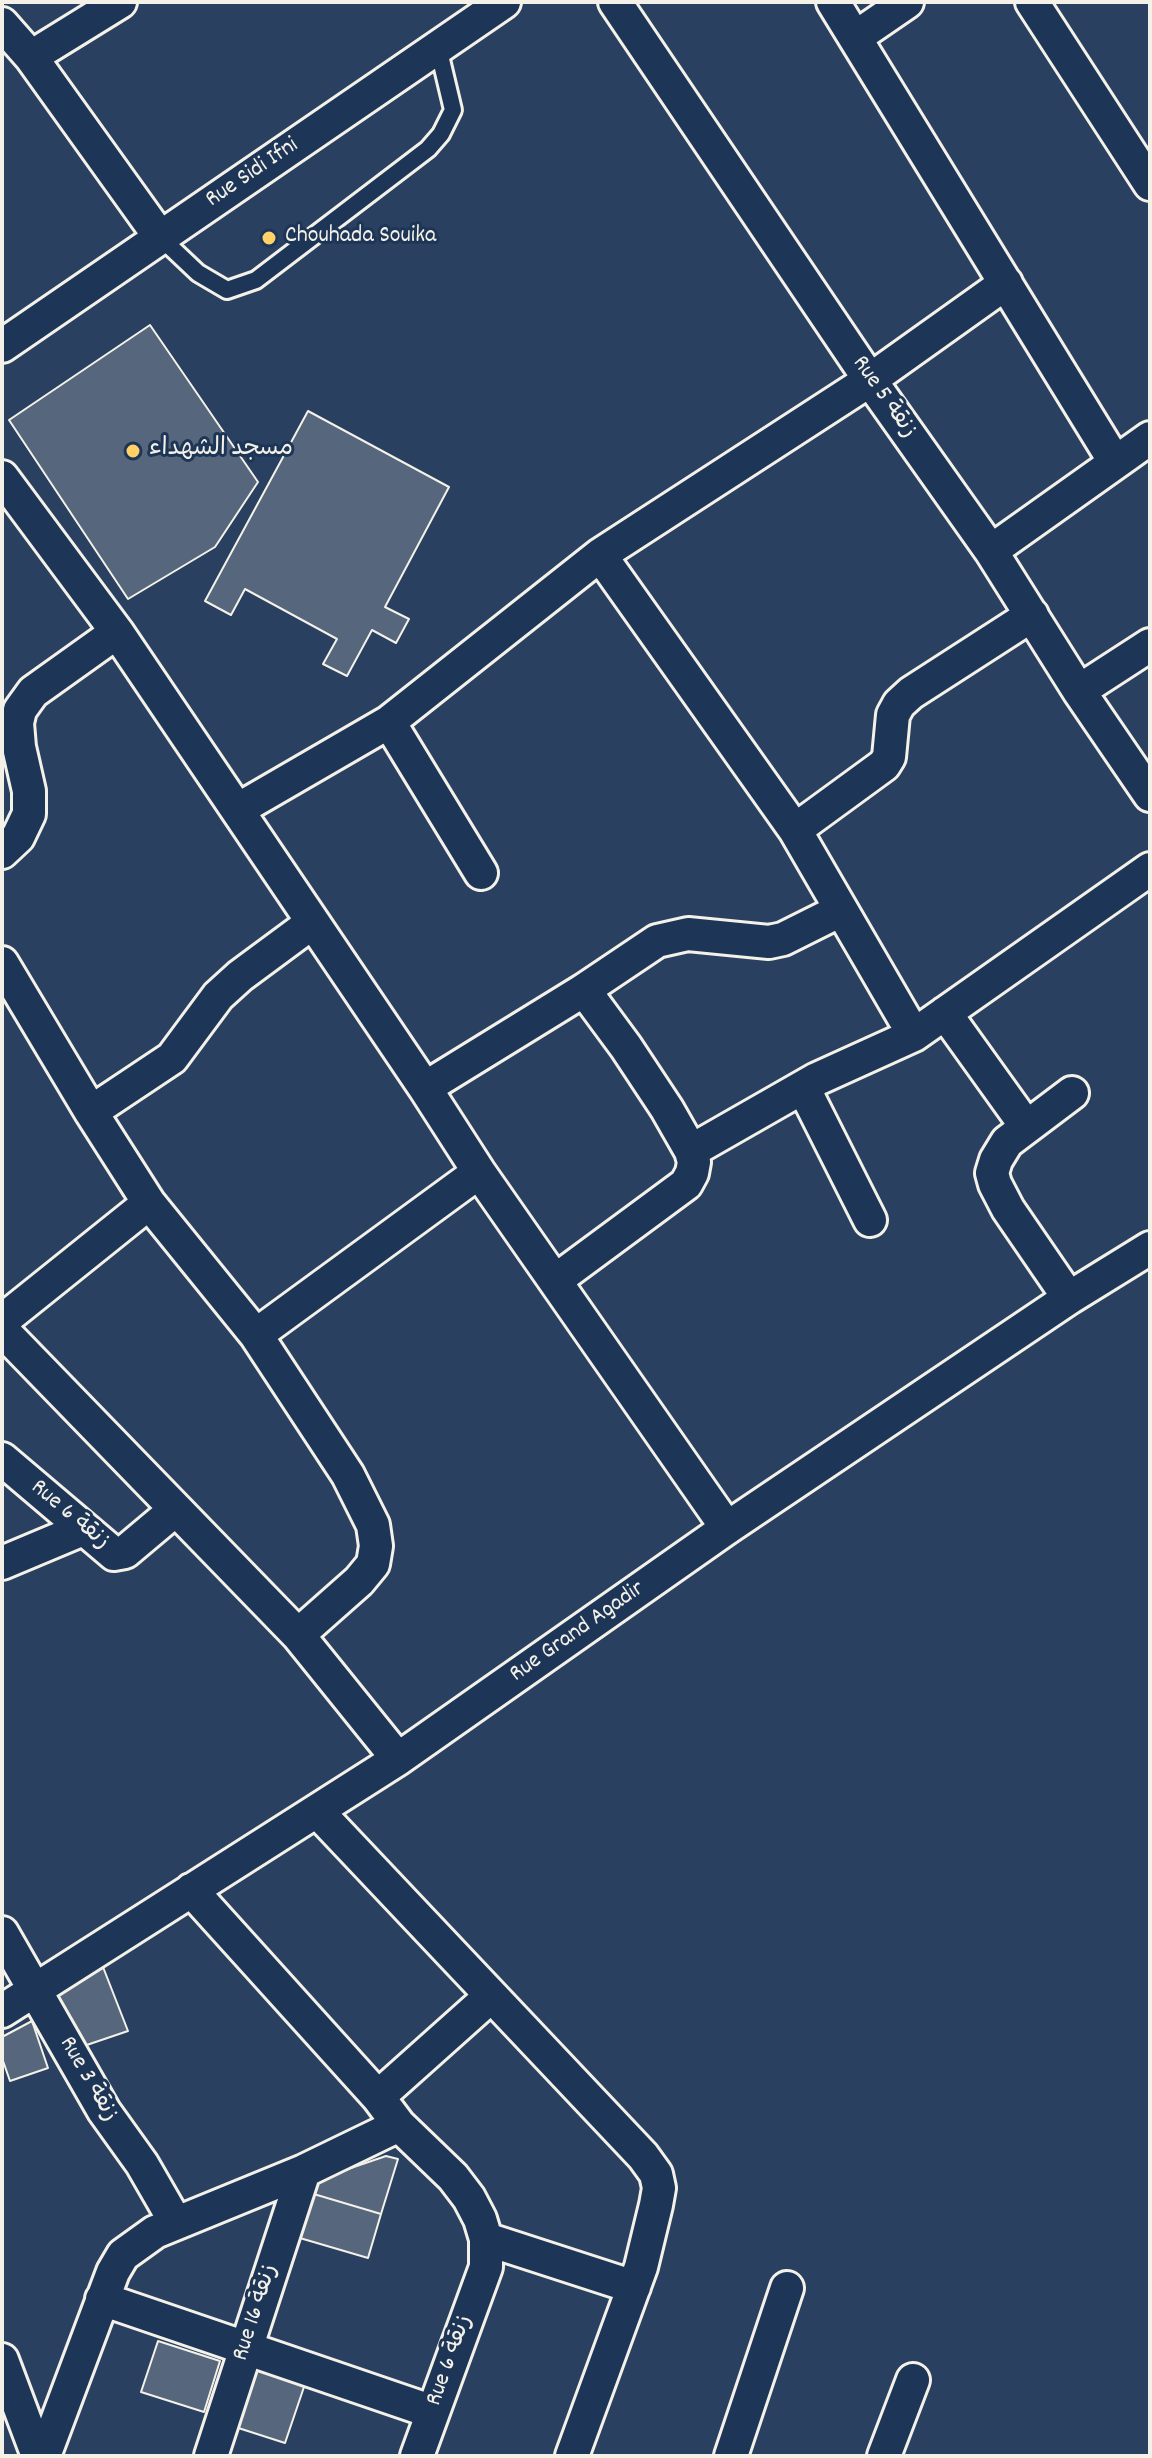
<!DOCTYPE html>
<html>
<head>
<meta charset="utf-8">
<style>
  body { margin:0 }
  #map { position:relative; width:1152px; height:2458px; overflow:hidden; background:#2a4060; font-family:Dekko,sans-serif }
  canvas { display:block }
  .frame { position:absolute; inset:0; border:4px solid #f4f1e8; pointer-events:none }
</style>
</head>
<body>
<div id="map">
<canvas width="1152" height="2458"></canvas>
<div class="frame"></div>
</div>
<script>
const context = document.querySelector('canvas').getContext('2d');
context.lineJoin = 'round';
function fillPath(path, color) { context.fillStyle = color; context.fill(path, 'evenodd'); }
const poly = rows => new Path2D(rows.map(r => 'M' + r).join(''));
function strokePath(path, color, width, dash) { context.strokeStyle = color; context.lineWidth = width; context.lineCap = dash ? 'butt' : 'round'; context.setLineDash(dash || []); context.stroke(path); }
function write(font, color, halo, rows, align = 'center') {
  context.font = font + ' Dekko,"Playpen Sans Arabic",sans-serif'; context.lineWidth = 6; context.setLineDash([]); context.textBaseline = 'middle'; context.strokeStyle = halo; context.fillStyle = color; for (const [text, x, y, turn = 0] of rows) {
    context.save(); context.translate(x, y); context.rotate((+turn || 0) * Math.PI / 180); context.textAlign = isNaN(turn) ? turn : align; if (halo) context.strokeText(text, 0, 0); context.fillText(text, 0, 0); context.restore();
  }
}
const building = poly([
  [150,325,258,482,215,547,128,599,9,420,150,325],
  [308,411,449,487,385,607,409,619,396,643,372,630,347,676,323,664,337,639,245,589,231,615,205,601,308,411],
  [103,1967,128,2031,72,2050,54,1998,103,1967],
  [32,2021,48,2068,10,2081,2,2058,2,2037,32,2021],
  [386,2156,398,2159,381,2214,307,2192,310,2182,386,2156],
  [307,2192,381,2214,368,2258,293,2236,307,2192],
  [158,2341,220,2361,204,2412,141,2392,158,2341],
  [249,2365,305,2384,285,2443,229,2425,249,2365]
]);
const service = poly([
  [160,237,198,273,227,290,256,280,428,149,441,134,453,110,438,47]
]);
const minor = poly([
  [615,2,870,380,991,551,1079,691,1150,795],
  [833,2,1115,462],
  [1032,2,1150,184],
  [2,24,31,57,160,237],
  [856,37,907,2],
  [31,57,120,2],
  [2,346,504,2],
  [2,477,117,632,425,1088,479,1172,727,1528],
  [991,551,1150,438],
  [600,555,795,830,914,1035],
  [1079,691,1150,645],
  [389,722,481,873],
  [239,809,389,722,600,555,870,380,1006,283],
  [795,830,884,765,889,757,893,715,899,704,911,693,1032,615],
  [2,852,18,837,29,814,29,791,19,747,17,723,20,710,33,692,117,632],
  [2,963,91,1112,149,1203],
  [945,1013,1026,1126],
  [803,1087,870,1220],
  [425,1088,584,990,657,941,688,934,769,942,783,939,841,910],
  [91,1112,172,1058,218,996,240,976,313,922],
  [691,1151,817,1079,914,1035,1150,869],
  [556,1280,686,1184,692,1173,694,1162,691,1151,667,1109,626,1047,584,990],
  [1069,1298,1008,1209,995,1184,992,1173,996,1160,1007,1142,1072,1093],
  [2,1321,149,1203,256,1335,348,1475,373,1525,376,1546,373,1564,359,1581,298,1635],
  [2,1330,298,1635,398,1759],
  [256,1335,479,1172],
  [2,1459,114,1554,125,1552,175,1510],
  [2,1563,83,1529],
  [317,1811,643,2156,656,2174,659,2188,656,2205,641,2267,572,2456],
  [191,1890,378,2097,399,2125,453,2177,469,2198,480,2219,486,2239,486,2267,417,2456],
  [2,1933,104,2111,142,2164,176,2223],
  [2,2011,398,1759,727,1528,1069,1298,1150,1248],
  [378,2097,491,1996],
  [486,2239,634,2287],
  [102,2299,433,2412],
  [2,2360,38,2456],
  [44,2456,113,2272,123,2255,155,2232,304,2171,399,2125],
  [211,2456,304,2171],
  [731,2456,787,2288],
  [884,2456,913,2380]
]);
const markers = [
  [269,238,8,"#ffd166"],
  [133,451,8,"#ffd166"]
];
const streetNames = [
  ["Rue Sidi Ifni",253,174,-34],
  ["Rue 5 زنقة",883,398,55],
  ["Rue 6 زنقة",69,1516,40],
  ["Rue Grand Agadir",578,1633,-35],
  ["Rue 3 زنقة",87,2080,60],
  ["Rue 16 زنقة",257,2313,-72],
  ["Rue 6 زنقة",451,2361,-70]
];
const poiNames = [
  ["Chouhada Souika",285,238],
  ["مسجد الشهداء",149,451]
];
fillPath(building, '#56677d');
strokePath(building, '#f4f1e8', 2);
strokePath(service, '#f4f1e8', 22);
strokePath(minor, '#f4f1e8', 38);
strokePath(service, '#1d3557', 16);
strokePath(minor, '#1d3557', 32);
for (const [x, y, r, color] of markers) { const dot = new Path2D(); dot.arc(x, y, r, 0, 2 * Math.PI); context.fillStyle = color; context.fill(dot); strokePath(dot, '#1d3557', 3); }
write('24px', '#f4f1e8', '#1d3557', streetNames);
write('24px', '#f4f1e8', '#1d3557', poiNames, 'left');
</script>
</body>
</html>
